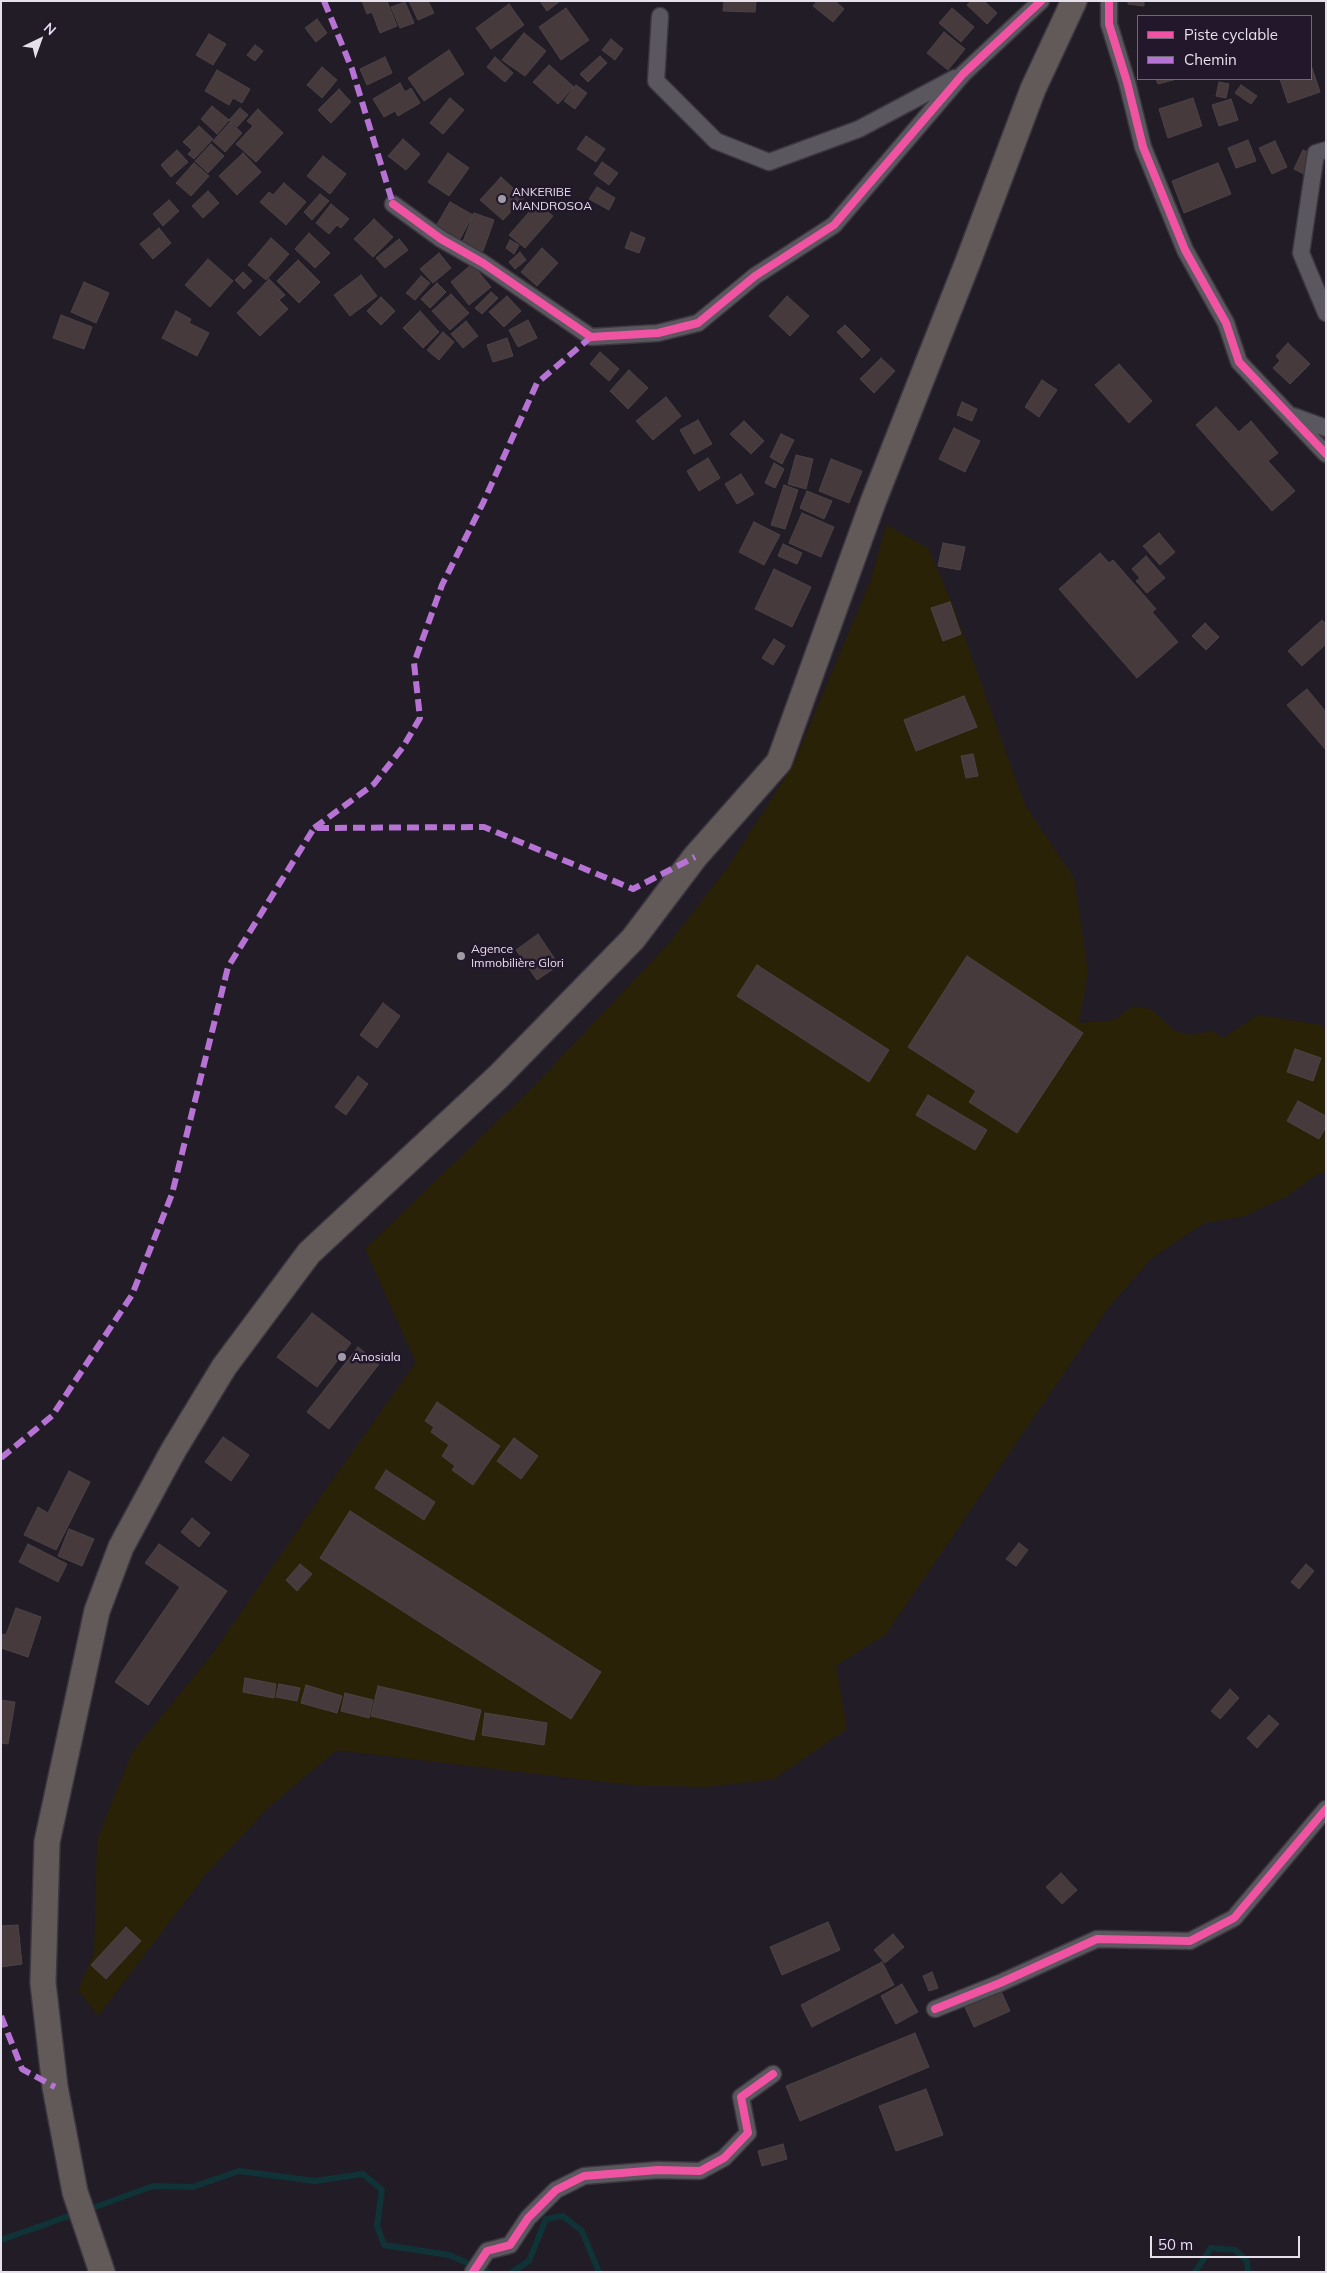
<!DOCTYPE html>
<html>
<head>
<meta charset="utf-8">
<style>
  body { margin:0 }
  #map { position:relative; width:1327px; height:2273px; overflow:hidden; background:#211c26; font-family:Mulish,sans-serif }
  canvas { display:block }
  .frame { position:absolute; inset:0; border:2px solid #e6e0ed; pointer-events:none }
  .legend { position:absolute; left:1137px; top:15px; width:175px; height:65px; box-sizing:border-box; background:#22172b; border:1px solid #706779; margin:0; padding:6px 9px; list-style:none; font-size:15px; color:#e6e0ed }
  .legend li { display:flex; align-items:center; gap:10px; height:25px }
  .legend b { width:25px; border:1px solid #706779 }
  .north { position:absolute; left:15px; top:15px; width:50px; height:50px; -webkit-text-stroke:4px #22172b; paint-order:stroke; rotate:42deg; font-size:14px; font-weight:700; line-height:20px; text-align:center; color:#e6e0ed }
  .north::after { content:''; display:block; margin:auto; width:18px; height:22px; background:#e6e0ed; clip-path:polygon(50% 0,100% 100%,50% 72%,0 100%) }
  .scale { position:absolute; left:1150px; top:2236px; width:150px; height:22px; box-sizing:border-box; border:2px solid #e6e0ed; border-top:0; padding-left:6px; font-size:15px; line-height:18px; white-space:nowrap; color:#e6e0ed; -webkit-text-stroke:4px #22172b; paint-order:stroke }
</style>
</head>
<body>
<div id="map">
<canvas width="1327" height="2273"></canvas>
<div class="frame"></div>
<ul class="legend">
<li><b style="height:6px;background:#f153a3"></b>Piste cyclable</li>
<li><b style="height:6px;background:#b673d3"></b>Chemin</li>
</ul>
<div class="north">N</div>
<div class="scale">50 m</div>
</div>
<script>
const context = document.querySelector('canvas').getContext('2d');
context.lineJoin = 'round';
function fillPath(path, color) { context.fillStyle = color; context.fill(path, 'evenodd'); }
const poly = rows => new Path2D(rows.map(r => 'M' + r).join(''));
function strokePath(path, color, width, dash) { context.strokeStyle = color; context.lineWidth = width; context.lineCap = dash ? 'butt' : 'round'; context.setLineDash(dash || []); context.stroke(path); }
function write(font, color, halo, rows, align = 'center') {
  context.font = font + ' Mulish,sans-serif'; context.lineWidth = 5; context.setLineDash([]); context.textBaseline = 'middle'; context.strokeStyle = halo; context.fillStyle = color; for (const [text, x, y, turn = 0] of rows) {
    context.save(); context.translate(x, y); context.rotate((+turn || 0) * Math.PI / 180); context.textAlign = isNaN(turn) ? turn : align; if (halo) context.strokeText(text, 0, 0); context.fillText(text, 0, 0); context.restore();
  }
}
const sand = poly([
  [886,525,928,548,953,605,1025,805,1074,878,1088,971,1079,1023,1114,1020,1133,1006,1151,1009,1175,1031,1190,1035,1212,1031,1223,1038,1258,1015,1321,1025,1326,1028,1326,1171,1318,1174,1287,1196,1245,1216,1204,1223,1151,1259,1109,1307,886,1634,836,1666,847,1729,774,1779,707,1787,633,1785,578,1779,337,1750,269,1807,206,1874,98,2016,78,1990,94,1953,97,1840,132,1752,211,1656,324,1492,416,1362,365,1249,536,1084,670,942,728,867,793,765,870,582]
]);
const stream = poly([
  [87,2210,153,2186,193,2187,239,2171,315,2181,363,2174,382,2190,377,2226,384,2245,449,2255,488,2272],
  [1,2240,77,2213],
  [512,2272,529,2261,546,2219,563,2216,582,2231,599,2272],
  [1195,2272,1211,2248,1235,2250,1247,2261,1248,2272]
]);
const building = poly([
  [362,1,387,1,397,26,380,33,372,12,367,14,362,1],
  [409,1,428,1,434,13,418,20,409,1],
  [540,1,560,1,547,11,540,1],
  [724,1,756,1,755,12,723,11,724,1],
  [817,1,835,1,844,9,833,22,813,6,817,1],
  [971,1,984,1,997,13,987,24,967,5,971,1],
  [1128,1,1144,1,1144,6,1128,4,1128,1],
  [405,2,414,23,400,28,391,7,405,2],
  [509,4,524,25,491,49,476,28,509,4],
  [566,8,589,40,561,60,539,27,566,8],
  [952,8,974,27,961,42,939,23,952,8],
  [317,19,327,33,316,42,305,28,317,19],
  [944,32,965,49,948,70,927,53,944,32],
  [524,33,546,51,525,76,502,60,524,33],
  [209,34,226,44,213,65,196,55,209,34],
  [611,39,623,49,615,60,602,50,611,39],
  [255,45,263,51,255,61,247,55,255,45],
  [449,50,464,74,424,101,408,78,449,50],
  [600,56,607,63,588,82,580,74,600,56],
  [385,57,392,73,367,85,360,69,385,57],
  [495,57,513,73,505,82,487,67,495,57],
  [549,65,574,87,558,104,533,82,549,65],
  [1311,65,1320,92,1288,103,1280,79,1311,79,1311,65],
  [322,67,337,80,322,98,307,85,322,67],
  [217,70,250,89,242,103,233,98,229,105,205,91,217,70],
  [1156,79,1177,79,1158,84,1156,79],
  [1219,82,1229,84,1226,98,1216,96,1219,82],
  [400,83,405,92,411,88,420,103,398,116,395,111,384,117,373,99,400,83],
  [576,85,587,93,575,109,564,101,576,85],
  [1241,85,1257,96,1251,104,1235,93,1241,85],
  [339,89,351,102,331,123,318,110,339,89],
  [450,98,464,110,443,134,430,123,450,98],
  [1193,98,1202,126,1168,138,1159,109,1193,98],
  [1231,99,1238,120,1219,126,1212,105,1231,99],
  [212,106,229,120,217,134,201,119,212,106],
  [240,108,248,115,237,127,229,120,240,108],
  [258,109,283,133,256,162,236,144,253,126,247,121,258,109],
  [230,122,242,133,225,152,213,141,230,122],
  [199,126,213,139,194,159,188,154,192,150,183,142,199,126],
  [586,136,605,149,596,162,577,149,586,136],
  [403,139,420,154,406,170,388,156,403,139],
  [1248,140,1256,161,1236,168,1228,148,1248,140],
  [1275,141,1287,167,1272,174,1259,148,1275,141],
  [211,144,224,156,208,173,195,161,211,144],
  [177,150,188,162,171,177,161,165,177,150],
  [1303,150,1313,154,1304,174,1294,169,1303,150],
  [243,153,261,172,237,195,219,176,243,153],
  [448,153,469,168,449,196,428,182,448,153],
  [323,156,346,174,330,194,307,176,323,156],
  [602,162,618,173,609,185,594,174,602,162],
  [194,163,209,176,191,196,176,183,194,163],
  [1218,163,1231,194,1184,213,1172,181,1218,163],
  [501,177,524,198,503,220,480,200,501,177],
  [284,183,306,202,286,225,260,202,269,192,273,195,284,183],
  [597,187,615,198,609,210,589,199,597,187],
  [208,191,219,203,203,218,192,206,208,191],
  [320,194,329,201,312,220,304,212,320,194],
  [169,200,179,211,163,226,153,214,169,200],
  [450,202,473,215,460,239,436,226,450,202],
  [537,203,553,216,525,248,509,235,537,203],
  [331,204,349,219,341,228,337,225,329,234,316,223,331,204],
  [474,213,494,220,483,251,462,244,474,213],
  [374,219,393,237,373,257,354,239,374,219],
  [159,228,171,243,153,259,140,244,159,228],
  [631,232,645,238,639,253,625,248,631,232],
  [309,233,330,253,315,268,295,249,309,233],
  [271,238,289,254,266,280,248,265,271,238],
  [399,239,408,250,385,268,376,258,399,239],
  [510,240,519,245,514,254,506,248,510,240],
  [542,248,558,263,537,286,521,272,542,248],
  [520,252,526,260,515,269,509,262,520,252],
  [439,253,451,268,433,283,420,269,439,253],
  [208,259,233,281,210,307,185,285,208,259],
  [298,260,320,282,299,303,277,281,298,260],
  [472,264,491,287,469,305,451,282,472,264],
  [243,272,252,281,244,289,235,280,243,272],
  [361,275,377,296,350,316,334,295,361,275],
  [421,276,430,283,415,300,406,293,421,276],
  [269,279,285,295,279,300,288,309,260,336,237,313,269,279],
  [84,282,109,293,96,323,71,312,84,282],
  [437,283,446,292,430,308,421,299,437,283],
  [491,292,498,298,482,314,475,308,491,292],
  [451,294,469,313,450,330,432,311,451,294],
  [507,296,521,311,504,327,489,312,507,296],
  [787,296,809,316,790,336,769,316,787,296],
  [381,297,395,311,381,325,367,311,381,297],
  [176,311,191,319,189,323,209,333,197,356,162,338,176,311],
  [420,311,439,332,423,348,403,328,420,311],
  [61,315,92,327,84,349,53,338,61,315],
  [528,320,537,338,518,347,509,330,528,320],
  [466,321,478,336,463,348,451,334,466,321],
  [845,325,870,350,862,358,837,332,845,325],
  [443,332,454,342,439,360,427,350,443,332],
  [507,338,513,356,493,362,487,345,507,338],
  [1288,343,1310,364,1290,384,1273,368,1280,361,1276,356,1288,343],
  [600,352,619,369,609,381,590,364,600,352],
  [881,358,895,371,874,393,860,379,881,358],
  [1119,364,1152,401,1129,423,1095,385,1119,364],
  [629,370,648,388,628,409,610,391,629,370],
  [1042,380,1057,390,1039,417,1025,407,1042,380],
  [666,397,681,416,653,440,636,421,666,397],
  [962,402,977,409,972,421,957,415,962,402],
  [1216,407,1239,432,1251,421,1278,453,1268,461,1295,491,1272,511,1196,425,1216,407],
  [698,420,712,444,694,454,680,430,698,420],
  [744,421,764,441,751,454,730,434,744,421],
  [954,428,980,441,965,472,939,459,954,428],
  [781,434,794,440,782,464,770,457,781,434],
  [796,455,813,459,806,489,788,484,796,455],
  [708,458,720,478,699,491,687,471,708,458],
  [831,459,862,471,849,503,819,491,831,459],
  [774,463,784,469,775,488,765,483,774,463],
  [741,474,754,494,737,504,725,484,741,474],
  [784,485,798,490,785,529,771,525,784,485],
  [807,491,832,501,824,519,800,508,807,491],
  [802,513,834,527,821,557,789,543,802,513],
  [754,522,780,535,764,565,739,552,754,522],
  [1159,533,1175,552,1160,565,1143,546,1159,533],
  [943,543,965,547,960,570,938,566,943,543],
  [783,544,802,553,797,564,778,556,783,544],
  [1100,553,1109,563,1113,560,1156,609,1152,612,1178,642,1137,678,1059,589,1100,553],
  [1146,556,1165,578,1147,593,1136,581,1140,578,1132,569,1146,556],
  [774,569,811,587,792,627,755,609,774,569],
  [950,602,961,634,943,641,931,608,950,602],
  [1322,620,1326,624,1326,644,1302,666,1288,651,1322,620],
  [1205,623,1219,637,1206,650,1192,636,1205,623],
  [774,639,785,646,773,665,762,658,774,639],
  [1307,689,1326,712,1326,750,1287,705,1307,689],
  [964,696,977,727,916,751,904,720,964,696],
  [973,754,978,776,966,778,961,756,973,754],
  [538,934,559,965,537,980,516,950,538,934],
  [967,956,1083,1033,1017,1133,969,1102,976,1091,908,1047,967,956],
  [757,965,889,1050,869,1082,737,996,757,965],
  [383,1003,400,1016,377,1048,360,1035,383,1003],
  [1295,1049,1321,1058,1313,1081,1287,1072,1295,1049],
  [358,1076,368,1084,346,1115,335,1107,358,1076],
  [928,1095,987,1130,975,1150,916,1115,928,1095],
  [1298,1101,1326,1116,1326,1127,1319,1139,1287,1121,1298,1101],
  [312,1313,351,1343,317,1387,277,1357,312,1313],
  [358,1347,379,1364,329,1429,307,1412,358,1347],
  [437,1402,500,1446,473,1485,452,1470,455,1466,442,1456,449,1445,431,1432,434,1427,425,1421,437,1402],
  [223,1437,249,1455,231,1481,205,1462,223,1437],
  [514,1438,538,1456,521,1479,497,1461,514,1438],
  [386,1470,435,1502,424,1520,375,1488,386,1470],
  [69,1471,90,1482,56,1550,24,1535,38,1507,48,1513,69,1471],
  [350,1511,601,1672,571,1719,320,1558,350,1511],
  [192,1518,210,1533,199,1547,181,1532,192,1518],
  [69,1529,94,1539,82,1566,58,1556,69,1529],
  [1019,1543,1028,1550,1016,1566,1006,1559,1019,1543],
  [28,1544,67,1564,58,1582,19,1562,28,1544],
  [159,1544,227,1591,148,1705,115,1682,180,1587,145,1563,159,1544],
  [300,1564,312,1574,297,1591,286,1580,300,1564],
  [1306,1564,1314,1571,1299,1589,1291,1582,1306,1564],
  [16,1608,41,1617,28,1657,1,1648,3,1634,6,1635,16,1608],
  [245,1678,276,1684,274,1698,243,1692,245,1678],
  [279,1684,300,1688,297,1701,276,1697,279,1684],
  [306,1685,342,1696,337,1713,301,1703,306,1685],
  [378,1686,481,1710,474,1740,371,1716,378,1686],
  [1230,1689,1239,1698,1220,1719,1211,1711,1230,1689],
  [345,1693,373,1700,369,1718,341,1711,345,1693],
  [1,1700,15,1702,8,1744,1,1743,1,1700],
  [485,1713,547,1723,544,1745,482,1735,485,1713],
  [1269,1715,1279,1724,1257,1748,1247,1738,1269,1715],
  [1061,1873,1077,1890,1062,1904,1046,1887,1061,1873],
  [828,1922,840,1950,782,1975,770,1947,828,1922],
  [18,1925,22,1964,1,1967,1,1926,18,1925],
  [126,1927,141,1941,106,1979,91,1965,126,1927],
  [893,1934,904,1947,885,1963,874,1950,893,1934],
  [882,1962,894,1985,812,2027,801,2005,882,1962],
  [932,1972,938,1988,929,1991,923,1976,932,1972],
  [902,1984,918,2012,896,2024,881,1996,902,1984],
  [1000,1989,1010,2011,974,2027,964,2005,1000,1989],
  [915,2033,929,2067,800,2121,786,2086,915,2033],
  [926,2089,943,2135,896,2151,879,2106,926,2089],
  [783,2144,787,2159,762,2166,758,2151,783,2144]
]);
const minor = poly([
  [1109,1,1109,24,1127,82,1143,147,1185,250,1226,323,1239,362,1326,454],
  [660,16,656,81,716,141,769,162,859,129,955,78],
  [1326,150,1316,153,1301,253,1326,313],
  [393,204,441,239,483,263,591,337,658,333,698,323,755,276,834,225,963,74,1041,1],
  [1293,416,1326,428],
  [935,2009,1000,1983,1097,1939,1190,1941,1234,1918,1326,1809],
  [473,2272,487,2251,510,2245,528,2218,556,2190,584,2176,658,2170,700,2171,724,2158,748,2133,741,2097,773,2074]
]);
const primary = poly([
  [102,2272,75,2192,55,2087,43,1983,47,1842,97,1611,121,1547,173,1451,224,1367,309,1253,498,1077,633,939,695,857,779,762,873,502,969,259,1033,89,1074,1]
]);
const quiet = poly([
  [324,1,352,69,393,204],
  [314,828,374,784,403,747,420,718,414,663,442,585,483,503,537,383,591,337],
  [1,1458,52,1416,132,1295,172,1194,228,967,314,828,484,827,633,889,695,857],
  [1,2016,22,2069,55,2087]
]);
const cycleway = poly([
  [1109,1,1109,24,1127,82,1143,147,1185,250,1226,323,1239,362,1326,454],
  [393,204,441,239,483,263,591,337,658,333,698,323,755,276,834,225,963,74,1041,1],
  [935,2009,1000,1983,1097,1939,1190,1941,1234,1918,1326,1809],
  [473,2272,487,2251,510,2245,528,2218,556,2190,584,2176,658,2170,700,2171,724,2158,748,2133,741,2097,773,2074]
]);
const markers = [
  [502,199,5,"#a19ba7"],
  [461,956,5,"#a19ba7"],
  [342,1357,5,"#a19ba7"]
];
const poiNames = [
  ["ANKERIBE",512,192],
  ["MANDROSOA",512,206],
  ["Agence",471,949],
  ["Immobilière Glori",471,963],
  ["Anosiala",352,1357]
];
fillPath(sand, '#2a2207');
strokePath(stream, '#0f3337', 6);
fillPath(building, '#463a3d');
strokePath(building, '#4b4345', 1);
strokePath(minor, '#3b363f', 19);
strokePath(primary, '#3b363f', 28);
strokePath(minor, '#5b575f', 16);
strokePath(primary, '#625a59', 25);
strokePath(quiet, '#b673d3', 6, [12, 6]);
strokePath(cycleway, '#f153a3', 8);
for (const [x, y, r, color] of markers) { const dot = new Path2D(); dot.arc(x, y, r, 0, 2 * Math.PI); context.fillStyle = color; context.fill(dot); strokePath(dot, '#22172b', 2); }
write('12px', '#e6e0ed', '#22172b', poiNames, 'left');
</script>
</body>
</html>
